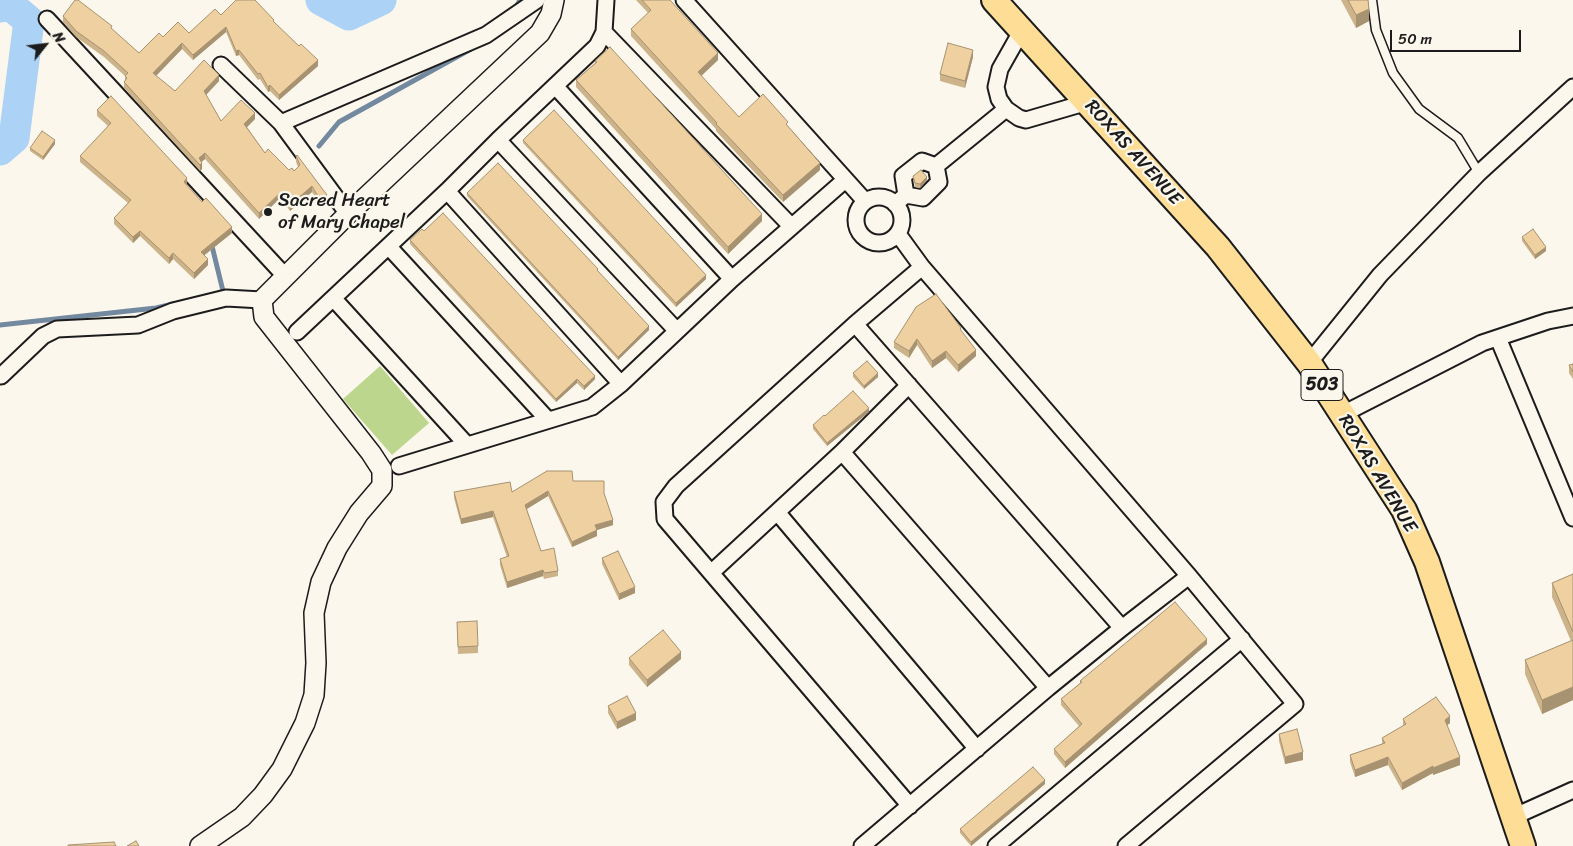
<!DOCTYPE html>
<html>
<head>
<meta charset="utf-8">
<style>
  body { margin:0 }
  #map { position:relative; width:1573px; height:846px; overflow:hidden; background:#fbf7ec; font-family:Sriracha,sans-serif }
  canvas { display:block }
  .north { position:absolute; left:20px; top:20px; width:50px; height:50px; -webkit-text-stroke:4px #fbf7ec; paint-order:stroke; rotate:61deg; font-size:14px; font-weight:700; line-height:20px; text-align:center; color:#1c1c1c }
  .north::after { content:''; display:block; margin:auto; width:18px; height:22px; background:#1c1c1c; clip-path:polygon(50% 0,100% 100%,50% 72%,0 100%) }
  .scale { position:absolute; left:1390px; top:30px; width:131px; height:22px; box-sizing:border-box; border:2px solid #1c1c1c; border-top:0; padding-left:6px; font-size:15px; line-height:18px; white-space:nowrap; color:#1c1c1c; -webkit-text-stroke:4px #fbf7ec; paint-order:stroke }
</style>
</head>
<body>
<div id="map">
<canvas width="1573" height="846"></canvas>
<div class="north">N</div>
<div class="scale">50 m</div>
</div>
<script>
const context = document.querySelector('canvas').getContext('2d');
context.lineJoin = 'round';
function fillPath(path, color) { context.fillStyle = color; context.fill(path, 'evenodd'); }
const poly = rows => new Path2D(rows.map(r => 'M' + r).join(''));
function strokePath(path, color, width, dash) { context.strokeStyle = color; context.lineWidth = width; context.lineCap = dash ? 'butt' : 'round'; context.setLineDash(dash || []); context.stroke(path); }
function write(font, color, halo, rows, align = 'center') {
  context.font = font + ' Sriracha,sans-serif'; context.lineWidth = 4.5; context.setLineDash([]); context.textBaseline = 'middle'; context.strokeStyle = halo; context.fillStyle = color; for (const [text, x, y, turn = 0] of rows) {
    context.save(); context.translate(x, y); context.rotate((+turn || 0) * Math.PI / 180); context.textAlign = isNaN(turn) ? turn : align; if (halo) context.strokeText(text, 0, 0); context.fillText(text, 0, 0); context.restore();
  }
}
const green = poly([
  [380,366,429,423,392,455,343,399]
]);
const stream = poly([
  [515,9,520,0],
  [319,146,339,122,471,49],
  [211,242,223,291,218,293],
  [0,325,156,308,173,304]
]);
const river = poly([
  [321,0,349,15,381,0],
  [0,7,10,5,29,21,14,138,0,150]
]);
const service = poly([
  [1372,0,1376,30,1393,73,1419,109,1458,138,1479,173]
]);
const minor = poly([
  [684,0,865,201],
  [47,19,285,276],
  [1022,30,1000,69,996,87,999,99,1006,109,1019,118,1026,120,1088,102],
  [604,32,791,226],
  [221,65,281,123,348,214],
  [556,87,732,279],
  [281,123,486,35,537,0],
  [498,140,677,331],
  [936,166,1006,109],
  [447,191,621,384],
  [906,195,903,176,922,161,936,166],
  '856 220a23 23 0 1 1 46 0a23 23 0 1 1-46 0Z',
  [895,204,906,195,923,198,939,182,936,166],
  [898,234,922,267,1189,576,1295,704,1126,846],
  [389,247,548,420],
  [333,298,467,445],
  [855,324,1122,628],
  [297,332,447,191,498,140,597,46,604,32,606,0],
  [1498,338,1573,518],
  [1309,363,1380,275,1479,173,1573,87],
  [1,376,43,336,57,329,138,325,173,311,226,298,262,300],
  [1341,415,1482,343,1548,321,1573,316],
  [842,452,1048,688],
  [399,466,592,407,621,384,732,279,845,180],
  [777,512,977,749],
  [712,572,842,452,909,385],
  [910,806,665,519,664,502,676,486,855,324,922,267],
  [1513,817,1573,790],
  [862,846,1048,688,1122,628,1189,576],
  [996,846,1242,639]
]);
const tertiary = poly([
  [200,846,242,817,263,795,282,769,305,723,314,695,316,663,314,613,321,582,337,548,359,513,382,486,382,470,371,453,264,317,262,300,348,214,540,33,551,14,554,0]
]);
const primary = poly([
  [994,0,1218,247,1309,363,1404,510,1427,562,1523,846]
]);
const wall = poly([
  [636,0,670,0,718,60,701,76,739,117,788,127,820,170,783,202,739,156,716,131,716,129,631,36,631,29,648,13],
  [1341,0,1368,0,1369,21,1356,28],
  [221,15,274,22,318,66,279,100,270,91,268,92,260,79,258,80,239,55,236,56,226,32,193,60,182,49,156,76,175,91,219,81,206,95,221,121,255,119,247,127,265,153,289,170,294,171,298,167,296,162,296,156,327,201,320,205,312,192,290,211,280,198,259,219,205,159,201,162,202,169,200,171,124,88,124,82,125,81,125,76,104,57,76,37,63,22,63,16,112,29,139,53,163,37,189,33],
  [973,57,965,88,940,81,940,74],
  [595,61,762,221,728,254,576,87,576,80,595,63],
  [97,110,187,184,186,185,202,202,232,233,204,255,208,265,194,279,173,259,169,264,140,236,133,243,114,224,114,218,128,203,80,162,80,156,108,126,97,116],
  [523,140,706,279,676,307,523,143],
  [55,144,43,160,30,151,30,148],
  [913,176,927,180,920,188,915,187],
  [467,193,598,272,649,330,618,360,467,196],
  [1522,237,1546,251,1535,259,1522,241],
  [410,240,595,379,584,390,577,383,556,402,410,244],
  [961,330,976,356,958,372,946,358,932,368,917,345,909,358,894,348,894,342],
  [1573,364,1573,379,1569,373,1569,365],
  [853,373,878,377,864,389,853,377],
  [869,412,827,446,813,429,813,425],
  [573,481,604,493,613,525,597,530,597,536,572,547,548,496,527,509,541,551,558,571,558,576,544,579,543,576,507,588,500,565,500,559,507,557,493,517,461,524,454,498,454,492,512,492],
  [602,558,635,593,619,600,602,564],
  [1573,574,1573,700,1542,714,1525,674,1525,660,1571,641,1552,597,1552,583],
  [457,622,478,646,478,653,458,654],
  [1207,644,1065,768,1054,754,1054,749,1079,726,1061,705,1061,699,1080,683,1080,681],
  [629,658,681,659,647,687,629,665],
  [608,706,636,720,617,729,608,713],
  [1403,719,1450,723,1447,725,1460,765,1433,775,1433,773,1402,790,1388,765,1355,777,1350,762,1350,755,1382,744,1382,738,1403,726],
  [1279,734,1303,760,1285,764,1279,741],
  [1045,784,971,846,960,833,960,829]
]);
const shadedWall = poly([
  [1369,9,1369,21,1356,28,1356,15],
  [226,27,226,32,193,60,193,55],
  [182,43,182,49,153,79,153,73],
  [239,50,239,55,236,56,236,51],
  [973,50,973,57,965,88,965,81],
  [718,53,718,60,698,79,698,72],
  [318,60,318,66,279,100,279,95],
  [219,75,219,81,204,97,204,91],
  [270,85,270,91,268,92,268,87],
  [255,113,255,119,244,130,244,124],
  [55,140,55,144,43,160,43,157],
  [205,153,205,159,199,164,199,158],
  [202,163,202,169,200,171,200,165],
  [820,163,820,170,783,202,783,195],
  [927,177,927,180,920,188,920,184],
  [187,178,187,184,184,188,184,182],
  [312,186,312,192,290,211,290,205],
  [280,193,280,198,259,219,259,213],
  [327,195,327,201,320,205,320,200],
  [762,214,762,221,728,254,728,247],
  [232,227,232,233,201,258,201,252],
  [140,231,140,236,133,243,133,237],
  [1546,247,1546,251,1535,259,1535,255],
  [173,253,173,259,169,264,169,258],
  [208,259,208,265,194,279,194,273],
  [706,275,706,279,676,307,676,303],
  [649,326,649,330,618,360,618,357],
  [917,339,917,345,909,358,909,351],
  [976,350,976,356,958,372,958,365],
  [946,351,946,358,932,368,932,361],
  [878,373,878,377,864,389,864,386],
  [595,376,595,379,584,390,584,386],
  [577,379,577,383,556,402,556,399],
  [869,408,869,412,827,446,827,443],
  [548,491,548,496,525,510,525,505],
  [493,511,493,517,461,524,461,519],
  [613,520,613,525,597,530,597,536,572,547,572,542,595,525],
  [543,570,543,576,507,588,507,582],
  [635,587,635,593,619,600,619,594],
  [1207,639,1207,644,1065,768,1065,762],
  [681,652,681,659,647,687,647,680],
  [1573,687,1573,700,1542,714,1542,700],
  [636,713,636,720,617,729,617,722],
  [1450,716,1450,723,1445,727,1445,720],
  [1303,752,1303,760,1285,764,1285,757],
  [1388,757,1388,765,1355,777,1355,770],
  [1460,757,1460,765,1433,775,1433,768],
  [1433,766,1433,773,1402,790,1402,783],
  [1045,780,1045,784,971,846,971,842]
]);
const building = poly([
  [75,0,78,0,112,26,111,28,139,53,159,33,163,37,178,22,189,33,215,9,221,15,236,0,255,0,274,20,273,21,299,46,301,44,318,60,279,95,270,85,268,87,260,73,258,74,239,50,236,51,226,27,193,55,182,43,153,73,175,91,204,60,219,75,204,91,221,121,241,100,255,113,244,124,265,153,268,149,289,170,292,168,294,171,300,165,296,156,297,155,327,195,320,200,312,186,290,205,280,193,259,213,205,153,199,158,202,163,200,165,124,82,127,78,125,76,128,73,104,51,76,31,63,16,75,0],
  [642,0,670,0,718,53,698,72,739,117,763,94,788,122,786,124,820,163,783,195,739,148,716,124,717,123,631,29,651,10,642,0],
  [1348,0,1368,0,1369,9,1356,15,1348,0],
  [948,43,973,50,965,81,940,74,948,43],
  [610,47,762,214,728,247,576,80,597,62,595,61,610,47],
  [111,96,187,178,184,182,202,202,206,198,232,227,201,252,208,259,194,273,173,253,169,258,140,231,133,237,114,218,131,200,80,156,111,123,97,110,111,96],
  [554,110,706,275,676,303,523,140,554,110],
  [42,131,55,140,43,157,30,148,42,131],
  [498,163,598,269,597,270,649,326,618,357,467,193,498,163],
  [921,170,927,177,920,184,915,183,913,176,921,170],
  [443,213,595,376,584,386,577,379,556,399,410,240,422,229,424,231,443,213],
  [1533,229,1546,247,1535,255,1522,237,1533,229],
  [936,294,961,328,960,329,976,350,958,365,946,351,932,361,917,339,909,351,894,342,916,307,936,294],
  [867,361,878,373,864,386,853,373,867,361],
  [1573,364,1573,372,1569,365,1573,364],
  [853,391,869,408,827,443,813,425,824,415,825,416,853,391],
  [547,471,572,471,573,481,604,481,604,493,613,520,595,525,597,530,572,542,548,491,525,505,541,551,554,548,558,571,544,573,543,570,507,582,500,559,509,556,493,511,461,519,454,492,510,482,512,492,547,471],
  [618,551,635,587,619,594,602,558,618,551],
  [1573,574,1573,632,1552,583,1573,574],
  [1175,602,1207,639,1065,762,1054,749,1082,724,1061,699,1082,682,1080,681,1175,602],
  [477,621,478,646,458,647,457,622,477,621],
  [663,630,681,652,647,680,629,658,663,630],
  [1573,640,1573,687,1542,700,1525,660,1573,640],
  [627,696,636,713,617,722,608,706,627,696],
  [1436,697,1450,716,1445,720,1460,757,1433,768,1433,766,1402,783,1388,757,1355,770,1350,755,1385,743,1382,738,1406,724,1403,719,1436,697],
  [1297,729,1303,752,1285,757,1279,734,1297,729],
  [1033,767,1045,780,971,842,960,829,1033,767],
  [136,841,139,846,127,846,136,841],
  [114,842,116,846,68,846,68,845,114,842]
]);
const markers = [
  [268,212,5,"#1c1c1c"]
];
const shields = [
  [1322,385,42]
];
const shieldNames = [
  ["503",1322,385]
];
const streetNames = [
  ["ROXAS AVENUE",1133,153,48],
  ["ROXAS AVENUE",1377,474,59]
];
const poiNames = [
  ["Sacred Heart",278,201],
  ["of Mary Chapel",278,223]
];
fillPath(green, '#bdd68d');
strokePath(stream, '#72899f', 5);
strokePath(river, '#acd2f6', 31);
strokePath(service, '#1c1c1c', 11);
strokePath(minor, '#1c1c1c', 19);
strokePath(tertiary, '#1c1c1c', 22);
strokePath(primary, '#1c1c1c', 28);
strokePath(service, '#fbf7ec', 8);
strokePath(minor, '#fbf7ec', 15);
strokePath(tertiary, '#fbf7ec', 19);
strokePath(primary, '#fedd96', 24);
fillPath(wall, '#cdb38a');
fillPath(shadedWall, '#a79271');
fillPath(building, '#eed0a1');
strokePath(building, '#a79271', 1);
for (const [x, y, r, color] of markers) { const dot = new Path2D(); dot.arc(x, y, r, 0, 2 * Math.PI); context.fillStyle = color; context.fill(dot); strokePath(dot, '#fbf7ec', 2); }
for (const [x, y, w] of shields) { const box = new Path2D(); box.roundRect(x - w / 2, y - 15.5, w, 31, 4); context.fillStyle = '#fbf7ec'; context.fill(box); strokePath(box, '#1c1c1c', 1); }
write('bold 18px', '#1c1c1c', null, shieldNames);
write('19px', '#1c1c1c', '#fbf7ec', streetNames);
write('19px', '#1c1c1c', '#fbf7ec', poiNames, 'left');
</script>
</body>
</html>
